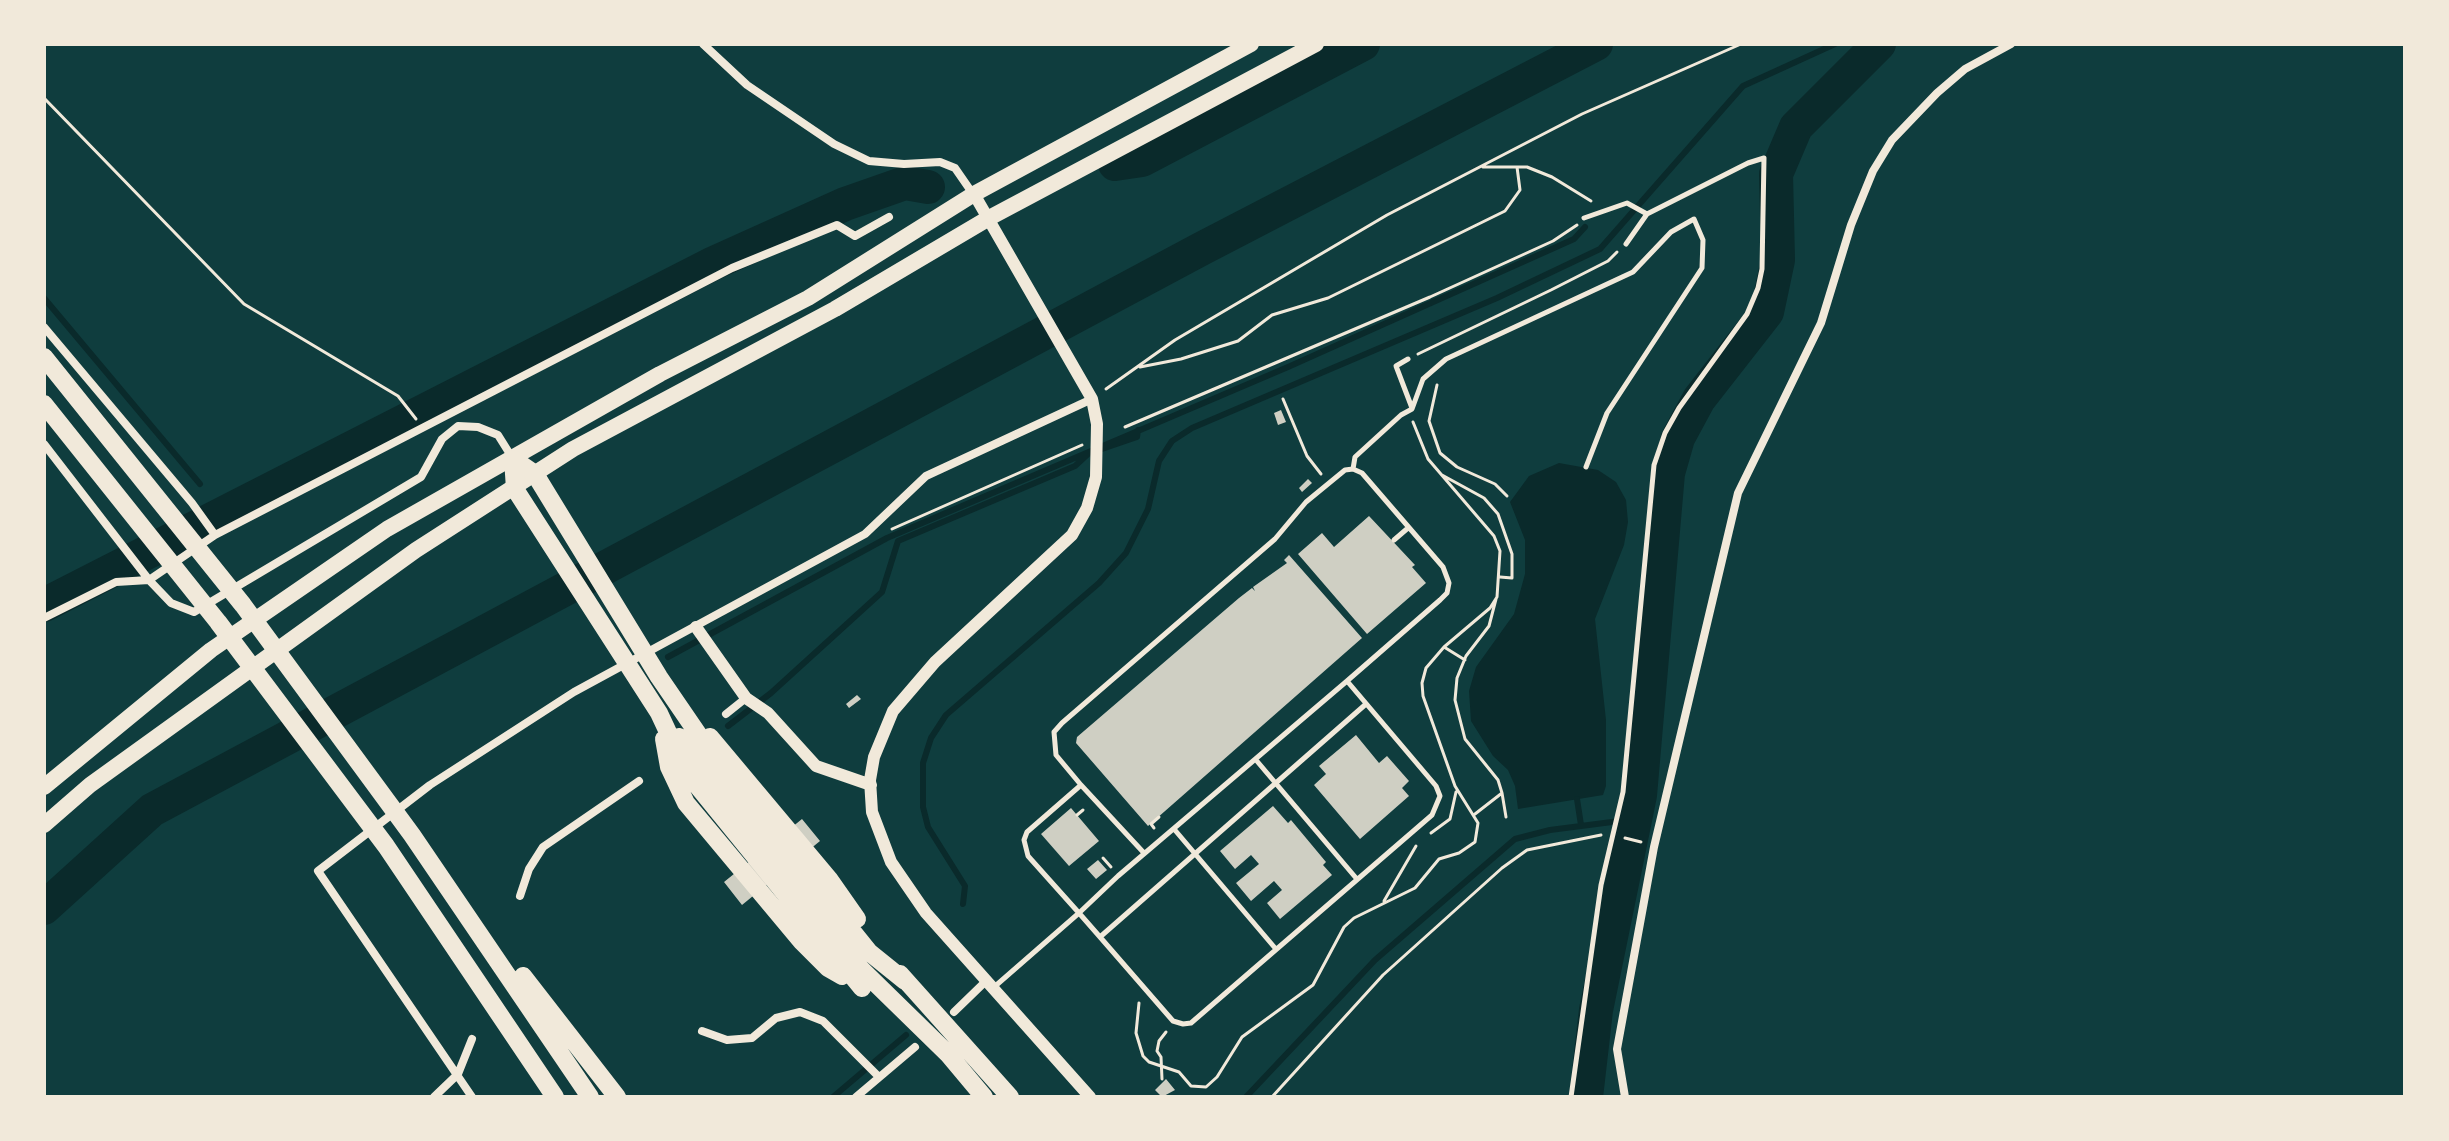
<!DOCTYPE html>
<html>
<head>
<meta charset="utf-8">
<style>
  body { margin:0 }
  #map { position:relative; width:2449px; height:1141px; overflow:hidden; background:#0f3d3e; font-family:"Golos Text",sans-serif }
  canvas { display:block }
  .frame { position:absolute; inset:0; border:46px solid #f1e9da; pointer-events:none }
</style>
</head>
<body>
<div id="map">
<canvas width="2449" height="1141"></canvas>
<div class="frame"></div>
</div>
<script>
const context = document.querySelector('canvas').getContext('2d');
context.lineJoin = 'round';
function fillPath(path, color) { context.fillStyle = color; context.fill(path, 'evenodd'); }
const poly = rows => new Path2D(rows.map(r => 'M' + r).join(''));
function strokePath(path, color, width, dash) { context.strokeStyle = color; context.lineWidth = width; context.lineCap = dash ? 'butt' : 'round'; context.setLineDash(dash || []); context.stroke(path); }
const water = poly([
  [1559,463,1598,470,1616,482,1626,500,1628,522,1624,545,1595,619,1606,720,1606,786,1603,795,1518,809,1515,786,1508,770,1493,756,1471,721,1469,691,1476,667,1514,614,1525,574,1525,540,1510,502,1529,476]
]);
const stream = poly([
  [44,298,200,484],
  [1099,450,1137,437,1138,430],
  [668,657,887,538,1288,367,1574,239,1585,227],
  [728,726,771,693,882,592,898,541,1075,466,1088,454],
  [1577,799,1581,825],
  [963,904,965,886,928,827,923,807,923,763,931,738,946,715,1099,583,1126,553,1148,509,1159,461,1172,441,1192,428,1497,298,1600,249,1743,86,1835,44],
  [833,1097,906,1035],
  [1246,1097,1375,960,1515,839,1550,830,1635,819]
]);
const river = poly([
  [1115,164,1142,160,1363,44],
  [44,605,714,263,845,204,905,183,928,187],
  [44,908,152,810,1201,249,1596,44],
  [1586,1097,1596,1010,1640,795,1668,473,1678,438,1699,399,1767,312,1778,260,1776,174,1796,127,1879,44]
]);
const building = poly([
  [1281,410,1286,422,1278,425,1274,413],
  [1308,479,1312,483,1302,492,1299,488],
  [1369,516,1415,565,1412,567,1426,583,1367,634,1298,554,1322,533,1334,547],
  [1289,555,1362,638,1148,826,1076,743,1077,737,1239,598,1252,588,1255,591,1253,587,1287,563,1284,560],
  [857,695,861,699,849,708,846,704],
  [1356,735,1379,763,1387,756,1409,781,1402,788,1409,796,1360,839,1314,785,1326,774,1319,766],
  [1273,806,1288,823,1291,820,1326,862,1323,865,1332,875,1280,919,1267,903,1282,890,1274,881,1251,901,1236,883,1259,864,1251,855,1235,869,1220,851],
  [1071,808,1099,841,1069,866,1041,834],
  [802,819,820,841,742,905,724,882],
  [1098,860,1107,870,1096,879,1087,869],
  [1166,1079,1175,1090,1162,1097,1155,1090]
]);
const path = poly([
  [44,98,244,304,398,396,416,419],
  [1517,167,1527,167,1552,177,1591,201],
  [1418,354,1551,290,1608,261,1617,252],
  [1140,367,1181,359,1238,341,1272,315,1328,298,1505,211,1520,190,1517,167,1483,167],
  [1437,385,1429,421,1440,453,1457,467,1495,484,1507,496],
  [1106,389,1175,340,1387,215,1582,114,1741,44],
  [1283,399,1307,456,1321,474],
  [1125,427,1430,297,1553,241,1577,225],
  [1442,475,1484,498,1498,514,1512,554,1512,578,1500,577],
  [892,529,1082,445],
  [1444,647,1465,660],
  [1502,793,1506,817],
  [1475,814,1502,793,1498,780,1465,739,1455,700,1457,678,1466,656,1489,626,1496,599],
  [1077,815,1083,810],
  [1154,828,1151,824,1159,817],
  [1431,833,1450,819,1456,792],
  [1625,838,1641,842],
  [1103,858,1111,867],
  [1384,901,1416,846],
  [1139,1003,1136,1033,1143,1056,1149,1062,1179,1072,1191,1086,1206,1087,1217,1077,1242,1037,1313,985,1344,927,1354,918,1415,888,1439,859,1459,853,1475,842,1478,823,1455,786,1423,696,1422,683,1426,668,1444,647,1490,608,1497,597,1500,551,1494,536,1428,459,1413,422],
  [1162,1079,1161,1057,1157,1051,1159,1041,1166,1032],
  [1272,1097,1383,975,1502,868,1527,850,1601,835]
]);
const service = poly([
  [1584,218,1627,203,1647,214,1626,244],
  [1408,359,1396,366,1412,408],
  [1353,469,1355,457,1401,415,1412,409,1423,379,1446,359,1633,272,1671,232,1694,219,1703,240,1702,268,1607,413,1586,467],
  [1394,540,1408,528],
  [1256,760,1356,878],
  [1081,785,1056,755,1054,732,1062,723,1275,539,1306,502,1345,470,1353,469,1362,473,1443,567,1449,583,1447,593,1440,600,1347,681],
  [1174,829,1275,948],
  [1100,937,1366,704],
  [993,988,1079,913,1118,876,1347,681,1436,786,1440,796,1432,815,1191,1023,1183,1024,1173,1021,1100,937,1079,913,1028,856,1024,840,1027,832,1081,785,1144,853],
  [1571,1097,1601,885,1623,792,1654,465,1665,433,1679,408,1747,314,1758,288,1762,269,1764,158,1748,163,1647,214]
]);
const minor = poly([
  [703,44,747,85,834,144,869,161,904,164,940,162,955,168,973,194],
  [44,327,192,503,215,535],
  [44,444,149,580,171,603,194,612,421,477,442,439,458,426,478,427,498,435,513,459],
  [44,618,116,582,149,580,215,535,732,268,837,225,855,236,889,217],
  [726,714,746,698],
  [520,896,529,869,543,847,639,781],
  [954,1012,986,981],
  [702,1031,727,1040,752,1038,776,1018,800,1012,823,1021,879,1077],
  [434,1097,458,1074,472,1039],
  [472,1097,318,871,430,785,574,692,865,534,926,476,1092,399],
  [856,1097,915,1047],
  [1625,1097,1617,1049,1654,847,1738,493,1821,323,1851,225,1873,171,1892,140,1937,93,1965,69,2011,44]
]);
const tertiary = poly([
  [974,194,1092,399,1097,424,1096,477,1087,508,1072,535,935,662,893,711,874,757,870,780,872,812,891,862,926,913,1090,1097],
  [696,627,746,698,768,713,816,766,871,785]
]);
const primary = poly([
  [44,787,211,650,387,529,660,374,808,298,974,194,1251,44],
  [44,825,90,785,416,550,573,449,835,309,989,218,1316,44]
]);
const motorway = poly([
  [44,357,243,605,412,835,590,1097],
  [44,404,218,622,386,846,555,1097],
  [513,459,535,474,659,677,724,772,869,952,905,981],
  [513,459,515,489,659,713,687,773,862,988],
  [679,737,861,969,948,1054,984,1097],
  [710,737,829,879,857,919],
  [664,739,669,767,686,803,802,942,828,968,842,976],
  [900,974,1010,1097],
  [523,976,617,1097]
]);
fillPath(water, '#0a2a2b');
strokePath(stream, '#0a2a2b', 6);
strokePath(river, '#0a2a2b', 34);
fillPath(building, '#cfcfc3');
strokePath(path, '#f1e9da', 3);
strokePath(service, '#f1e9da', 5);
strokePath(minor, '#f1e9da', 8);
strokePath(tertiary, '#f1e9da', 12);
strokePath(primary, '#f1e9da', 16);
strokePath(motorway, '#f1e9da', 18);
</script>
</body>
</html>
